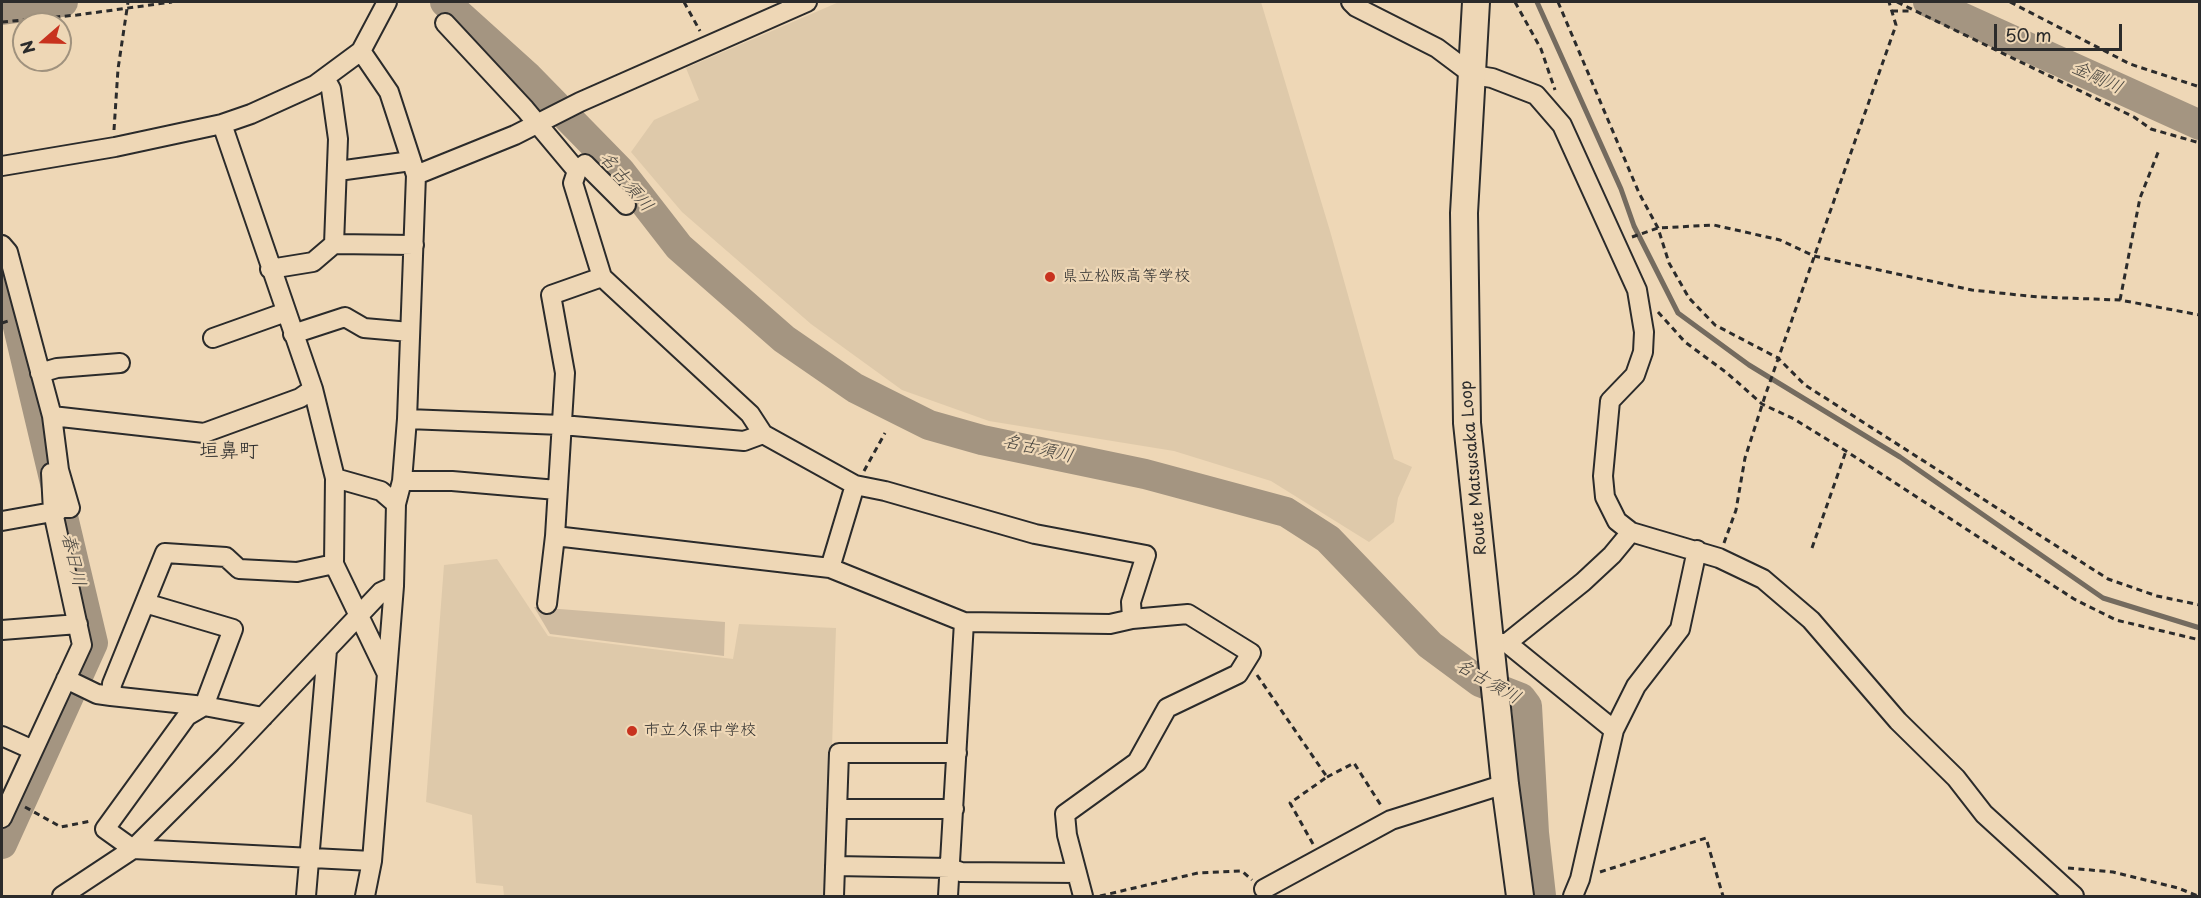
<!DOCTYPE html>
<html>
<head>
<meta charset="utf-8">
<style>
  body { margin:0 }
  #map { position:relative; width:2201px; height:898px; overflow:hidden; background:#eed7b6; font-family:"Playpen Sans",sans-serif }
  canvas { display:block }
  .frame { position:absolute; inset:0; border:3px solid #2b2b2b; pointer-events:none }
  .north { position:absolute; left:12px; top:12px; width:60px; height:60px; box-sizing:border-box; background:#eed7b6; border:2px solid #a0927e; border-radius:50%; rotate:250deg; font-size:16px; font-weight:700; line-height:24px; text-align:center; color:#2b2b2b }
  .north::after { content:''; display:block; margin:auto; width:21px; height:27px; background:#c8321e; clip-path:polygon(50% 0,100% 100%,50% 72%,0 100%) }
  .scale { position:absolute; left:1994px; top:24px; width:128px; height:27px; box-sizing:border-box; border:3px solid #2b2b2b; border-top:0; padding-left:8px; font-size:18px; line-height:21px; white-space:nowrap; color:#2b2b2b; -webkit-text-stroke:4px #eed7b6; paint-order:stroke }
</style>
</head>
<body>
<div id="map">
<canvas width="2201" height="898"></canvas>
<div class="frame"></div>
<div class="north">N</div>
<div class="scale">50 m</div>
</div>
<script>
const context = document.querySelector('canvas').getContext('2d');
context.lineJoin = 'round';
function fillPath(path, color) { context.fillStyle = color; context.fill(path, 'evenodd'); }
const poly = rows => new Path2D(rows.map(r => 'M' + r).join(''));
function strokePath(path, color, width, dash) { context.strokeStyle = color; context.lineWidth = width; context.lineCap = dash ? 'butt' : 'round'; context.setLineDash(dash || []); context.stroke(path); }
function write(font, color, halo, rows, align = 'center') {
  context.font = font + ' "Playpen Sans","Klee One",sans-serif'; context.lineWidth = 4.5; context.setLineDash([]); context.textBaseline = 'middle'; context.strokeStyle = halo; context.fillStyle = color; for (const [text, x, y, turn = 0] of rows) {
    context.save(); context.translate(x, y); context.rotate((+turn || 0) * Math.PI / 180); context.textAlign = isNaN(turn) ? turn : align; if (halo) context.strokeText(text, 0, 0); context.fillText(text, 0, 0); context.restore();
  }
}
const built = poly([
  [839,2,1261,2,1330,231,1394,459,1412,467,1398,498,1394,522,1369,542,1271,481,1174,451,989,421,902,390,811,324,682,212,631,152,654,120,699,100,686,68],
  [497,559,548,636,733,659,739,624,836,628,827,896,504,896,503,886,476,883,472,815,426,802,444,565]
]);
const green = poly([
  [534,607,725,622,724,656,550,634]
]);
const stream = poly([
  [1537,2,1621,189,1634,226,1678,313,1749,365,1900,457,2103,598,2200,628]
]);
const river = poly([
  [445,2,528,77,620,171,679,247,784,339,855,388,929,425,982,440,1145,474,1286,512,1328,539,1430,645,1480,682,1521,698,1527,706,1534,833,1541,896],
  [1928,2,2200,125],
  [2,10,63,2],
  [2,844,93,643,9,289]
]);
const path = poly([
  [684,2,700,31],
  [1515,2,1541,49,1555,90],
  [1558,2,1639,193,1658,228,1669,263,1689,298,1715,325,1778,358,1805,385,2108,579,2157,596,2200,605],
  [1897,2,2134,117,2151,129,2200,143],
  [2010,2,2130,64,2200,87],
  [1892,11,1910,11],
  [2,22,77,15,172,2],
  [114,130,118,69,128,2],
  [1632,237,1658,228,1714,225,1780,240,1814,256,1972,290,2038,297,2120,300,2200,315],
  [2120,300,2140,198,2159,150],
  [1658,312,1685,342,1727,373,1762,404,1794,419,1846,451,2074,599,2116,620,2200,640],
  [2,323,11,320],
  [864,471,885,433],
  [1724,543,1736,510,1745,458,1765,396,1896,25,1889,2],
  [1812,548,1846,451],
  [1257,675,1327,777,1290,803,1313,844],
  [1327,777,1354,763,1382,807],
  [25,807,61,827,91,821],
  [2068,868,2113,872,2178,888,2198,896],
  [1600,872,1706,838,1723,896],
  [1100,896,1198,873,1242,871,1252,880]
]);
const street = poly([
  [1351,2,1356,7,1437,48,1473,75,1492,78,1536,95,1562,125,1637,290,1644,332,1643,352,1635,375,1610,401,1603,476,1605,497,1617,521,1631,532],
  [445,23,525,109,577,171,573,183,602,277,750,414,763,434],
  [361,51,389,92,416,175,407,419,402,481,396,504,394,586,372,861,365,896],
  [222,124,313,389,335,478,334,564,387,674],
  [2,166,115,147,222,124,251,114,315,85,361,51,387,2],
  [338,171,411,161],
  [577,171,585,164,626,205],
  [416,175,515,135,580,102,807,2],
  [334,244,414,245],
  [2,245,8,252,52,416,59,470,70,508,66,508],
  [270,269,313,262,334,244,338,139,331,89,325,78],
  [602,277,551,295,565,373,555,536,830,568,855,485],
  [293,334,345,317,364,328,410,332],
  [213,338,286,312],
  [40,373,57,368,120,363],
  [52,416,204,433,300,398,313,389],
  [407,419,562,425,744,441,763,434,855,485,885,491,1035,534,1146,555,1131,602,1132,619,1110,624,964,622,948,896],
  [335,478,381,491,396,504],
  [402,481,452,481,557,490],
  [2,521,58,511],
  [830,568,964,622],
  [547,604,555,536],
  [2,630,78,624],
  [1497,643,1507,643,1614,730],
  [1507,643,1583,582,1612,555,1631,532,1719,558,1763,579,1811,620,1898,721,1956,778,1984,814,2074,896],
  [66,679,97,694,111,696,112,684,165,553,226,557,239,569,297,572,334,564],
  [111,696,204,706,233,629,145,603],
  [263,717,204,706,187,716,105,829,133,849,372,861],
  [2,736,33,750],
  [837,809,954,809],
  [2,818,82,645,53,512,51,473],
  [835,866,950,868,961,872,1077,873],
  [1264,889,1391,820,1505,784],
  [62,896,133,849,225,757,381,592,394,586],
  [306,896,327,650],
  [834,896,839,753,957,753],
  [1083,896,1067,835,1065,814,1137,762,1167,708,1238,674,1251,653,1188,614,1132,619],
  [1573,896,1580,879,1614,730,1636,686,1680,629,1697,550]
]);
const secondary = poly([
  [1476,2,1464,213,1467,423,1505,784,1520,896]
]);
const markers = [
  [1050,277,6,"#c8321e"],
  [632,731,6,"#c8321e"]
];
const poiNames = [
  ["県立松阪高等学校",1062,277],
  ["市立久保中学校",644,731]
];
const streetNames = [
  ["Route Matsusaka Loop",1474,468,-95]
];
const waterNames = [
  ["金剛川",2097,78,25],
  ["名古須川",626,182,50],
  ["名古須川",1038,449,13],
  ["春日川",73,560,77],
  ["名古須川",1488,682,30]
];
const quarterNames = [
  ["垣鼻町",229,451]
];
fillPath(built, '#dec9aa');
fillPath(green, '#cfbba0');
strokePath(stream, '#746b5f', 5);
strokePath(river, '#a49581', 30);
strokePath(street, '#2b2b2b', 22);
strokePath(secondary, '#2b2b2b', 30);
strokePath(path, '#2b2b2b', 3, [6, 4.5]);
strokePath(street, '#eed7b6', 18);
strokePath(secondary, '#eed7b6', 26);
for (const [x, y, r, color] of markers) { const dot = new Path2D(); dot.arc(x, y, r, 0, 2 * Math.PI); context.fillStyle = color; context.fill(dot); strokePath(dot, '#eed7b6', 2); }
write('16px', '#2b2b2b', '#eed7b6', poiNames, 'left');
write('16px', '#2b2b2b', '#eed7b6', streetNames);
write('italic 18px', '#494640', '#eed7b6', waterNames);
write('20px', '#2b2b2b', '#eed7b6', quarterNames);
</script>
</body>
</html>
